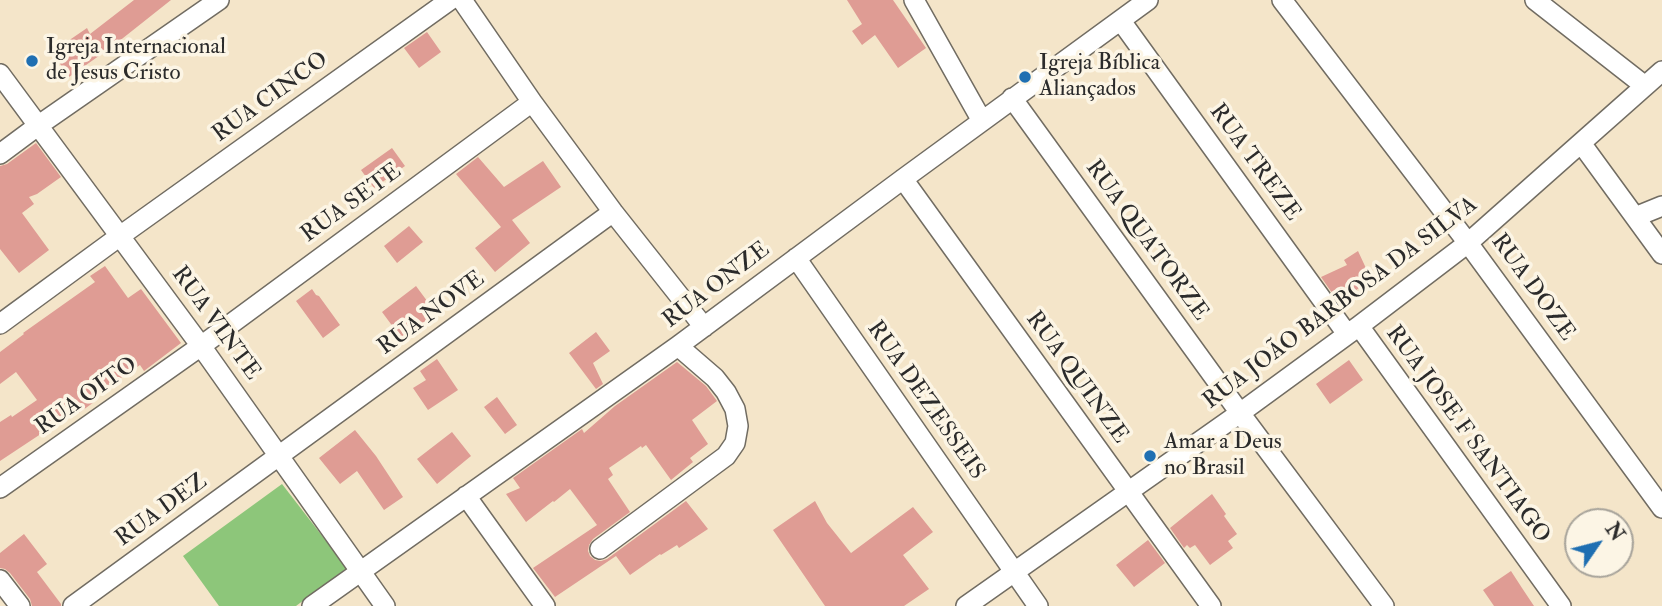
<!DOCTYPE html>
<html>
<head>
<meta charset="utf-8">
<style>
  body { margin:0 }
  #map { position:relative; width:1662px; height:606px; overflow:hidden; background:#f4e5c9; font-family:"IM FELL Double Pica",serif }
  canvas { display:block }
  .north { position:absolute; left:1564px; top:508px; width:70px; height:70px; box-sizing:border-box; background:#fcf5e5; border:2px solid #a8a49b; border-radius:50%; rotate:55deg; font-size:19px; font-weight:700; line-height:28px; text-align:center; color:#2b2b2b }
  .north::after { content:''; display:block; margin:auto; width:24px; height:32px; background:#1f6fb2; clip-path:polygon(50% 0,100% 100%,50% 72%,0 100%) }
</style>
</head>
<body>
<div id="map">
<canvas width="1662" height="606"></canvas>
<div class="north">N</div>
</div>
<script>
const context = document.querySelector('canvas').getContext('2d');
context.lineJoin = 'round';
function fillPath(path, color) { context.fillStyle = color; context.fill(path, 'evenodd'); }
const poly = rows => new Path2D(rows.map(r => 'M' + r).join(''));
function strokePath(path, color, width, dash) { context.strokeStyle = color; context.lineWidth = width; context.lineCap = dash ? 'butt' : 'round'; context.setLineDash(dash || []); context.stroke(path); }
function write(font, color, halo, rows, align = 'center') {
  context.font = font + ' "IM FELL Double Pica",serif'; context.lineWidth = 7; context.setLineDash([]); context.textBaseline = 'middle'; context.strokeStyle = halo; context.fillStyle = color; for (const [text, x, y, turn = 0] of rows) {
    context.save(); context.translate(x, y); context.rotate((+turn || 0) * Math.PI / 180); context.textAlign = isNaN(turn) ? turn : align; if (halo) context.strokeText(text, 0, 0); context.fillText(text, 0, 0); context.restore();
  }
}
const green = poly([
  [282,484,347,568,296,606,219,606,183,556]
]);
const building = poly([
  [134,0,171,0,113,46,69,77,52,52,87,28,90,34],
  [847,0,893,0,926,48,898,68,875,35,862,45,852,31,862,24],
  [427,32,441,52,419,68,404,48],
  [36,143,61,177,37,194,29,197,34,204,22,213,49,250,19,273,0,249,0,166,7,164],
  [392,148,405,166,374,188,361,170],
  [478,157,504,187,543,161,561,187,512,220,530,243,495,272,475,248,501,227,456,174],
  [409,226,423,242,397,263,384,246],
  [1358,251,1371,279,1339,303,1321,277,1347,265,1344,260],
  [105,266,128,298,141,289,181,343,144,371,140,365,91,398,94,402,79,413,77,410,0,461,0,422,11,415,12,417,37,400,16,372,0,384,0,352,24,334,23,333,95,282,90,276],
  [416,286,436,313,402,339,382,312],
  [312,289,316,295,319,296,340,325,323,338,296,301],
  [596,332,610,351,593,363,603,384,596,389,569,353],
  [437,359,458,390,428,410,413,388,426,380,420,371],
  [1349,360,1363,380,1330,404,1316,384],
  [677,362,706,386,717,401,692,420,708,444,690,458,693,462,671,480,646,445,642,448,641,446,609,468,613,475,608,479,630,512,593,539,589,545,588,551,590,556,595,560,601,561,607,559,686,501,708,529,679,548,677,545,661,555,660,554,630,575,616,556,555,597,533,568,597,525,570,489,554,502,553,501,526,522,506,494,520,488,513,478,582,429,584,433,615,406],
  [497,397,517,425,505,434,484,407],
  [355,430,376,456,403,497,384,510,357,471,340,484,319,458],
  [452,432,471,456,437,484,417,459],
  [1212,494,1226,514,1224,516,1237,534,1228,541,1233,548,1210,565,1195,545,1190,548,1187,545,1184,548,1170,528],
  [815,501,827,523,851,553,913,507,933,532,903,555,929,589,904,606,825,606,773,530],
  [24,534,47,564,37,572,61,604,61,606,32,606,30,599,10,573,5,569,0,568,0,553],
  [1148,540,1165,563,1134,587,1116,565],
  [1511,571,1522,588,1534,606,1494,606,1483,590]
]);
const minor = poly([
  [462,0,532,102,613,212,704,327],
  [914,0,982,121],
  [1282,0,1468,243,1662,508],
  [1535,0,1645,86],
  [1121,21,1347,334],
  [0,74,201,346,385,606],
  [1012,98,1240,413,1384,606],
  [1581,143,1662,254],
  [0,154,39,125,219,0],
  [903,179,1211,606],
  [1635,217,1662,206],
  [796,258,1038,606],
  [0,324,120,236,450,0],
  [1359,326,1561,606],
  [0,488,201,346,532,102],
  [466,496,545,606],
  [600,549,726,456,735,443,738,426,735,409,726,392,715,378,678,346],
  [0,580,20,606],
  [73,606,613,212],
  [312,606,678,346,903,179,1148,0],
  [966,606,1240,413,1359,326,1468,243,1662,71]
]);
const markers = [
  [32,61,7,"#1f6fb2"],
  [1025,77,7,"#1f6fb2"],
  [1150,456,7,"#1f6fb2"]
];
const poiNames = [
  ["Igreja Internacional",46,48],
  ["de Jesus Cristo",46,74],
  ["Igreja Bíblica",1039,64],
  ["Aliançados",1039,90],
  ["Amar a Deus",1164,443],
  ["no Brasil",1164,469]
];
const streetNames = [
  ["RUA CINCO",271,98,-36],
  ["RUA TREZE",1254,163,54],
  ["RUA SETE",352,204,-36],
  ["RUA QUATORZE",1146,241,54],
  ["RUA ONZE",717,286,-37],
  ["RUA DOZE",1532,288,54],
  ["RUA JOÃO BARBOSA DA SILVA",1341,304,-37],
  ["RUA NOVE",432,314,-36],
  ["RUA VINTE",215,324,54],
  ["RUA QUINZE",1076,378,54],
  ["RUA OITO",87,397,-35],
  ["RUA DEZESSEIS",925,401,55],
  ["RUA JOSE F SANTIAGO",1467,435,54],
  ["RUA DEZ",162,511,-36]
];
fillPath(green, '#8dc67a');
fillPath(building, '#df9c94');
strokePath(minor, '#716c62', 22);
strokePath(minor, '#fff', 19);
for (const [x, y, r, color] of markers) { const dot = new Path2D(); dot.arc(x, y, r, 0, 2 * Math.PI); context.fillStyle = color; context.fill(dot); strokePath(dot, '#fcf5e5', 2.5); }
write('23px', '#2b2b2b', '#fcf5e5', poiNames, 'left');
write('23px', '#2b2b2b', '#fcf5e5', streetNames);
</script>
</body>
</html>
